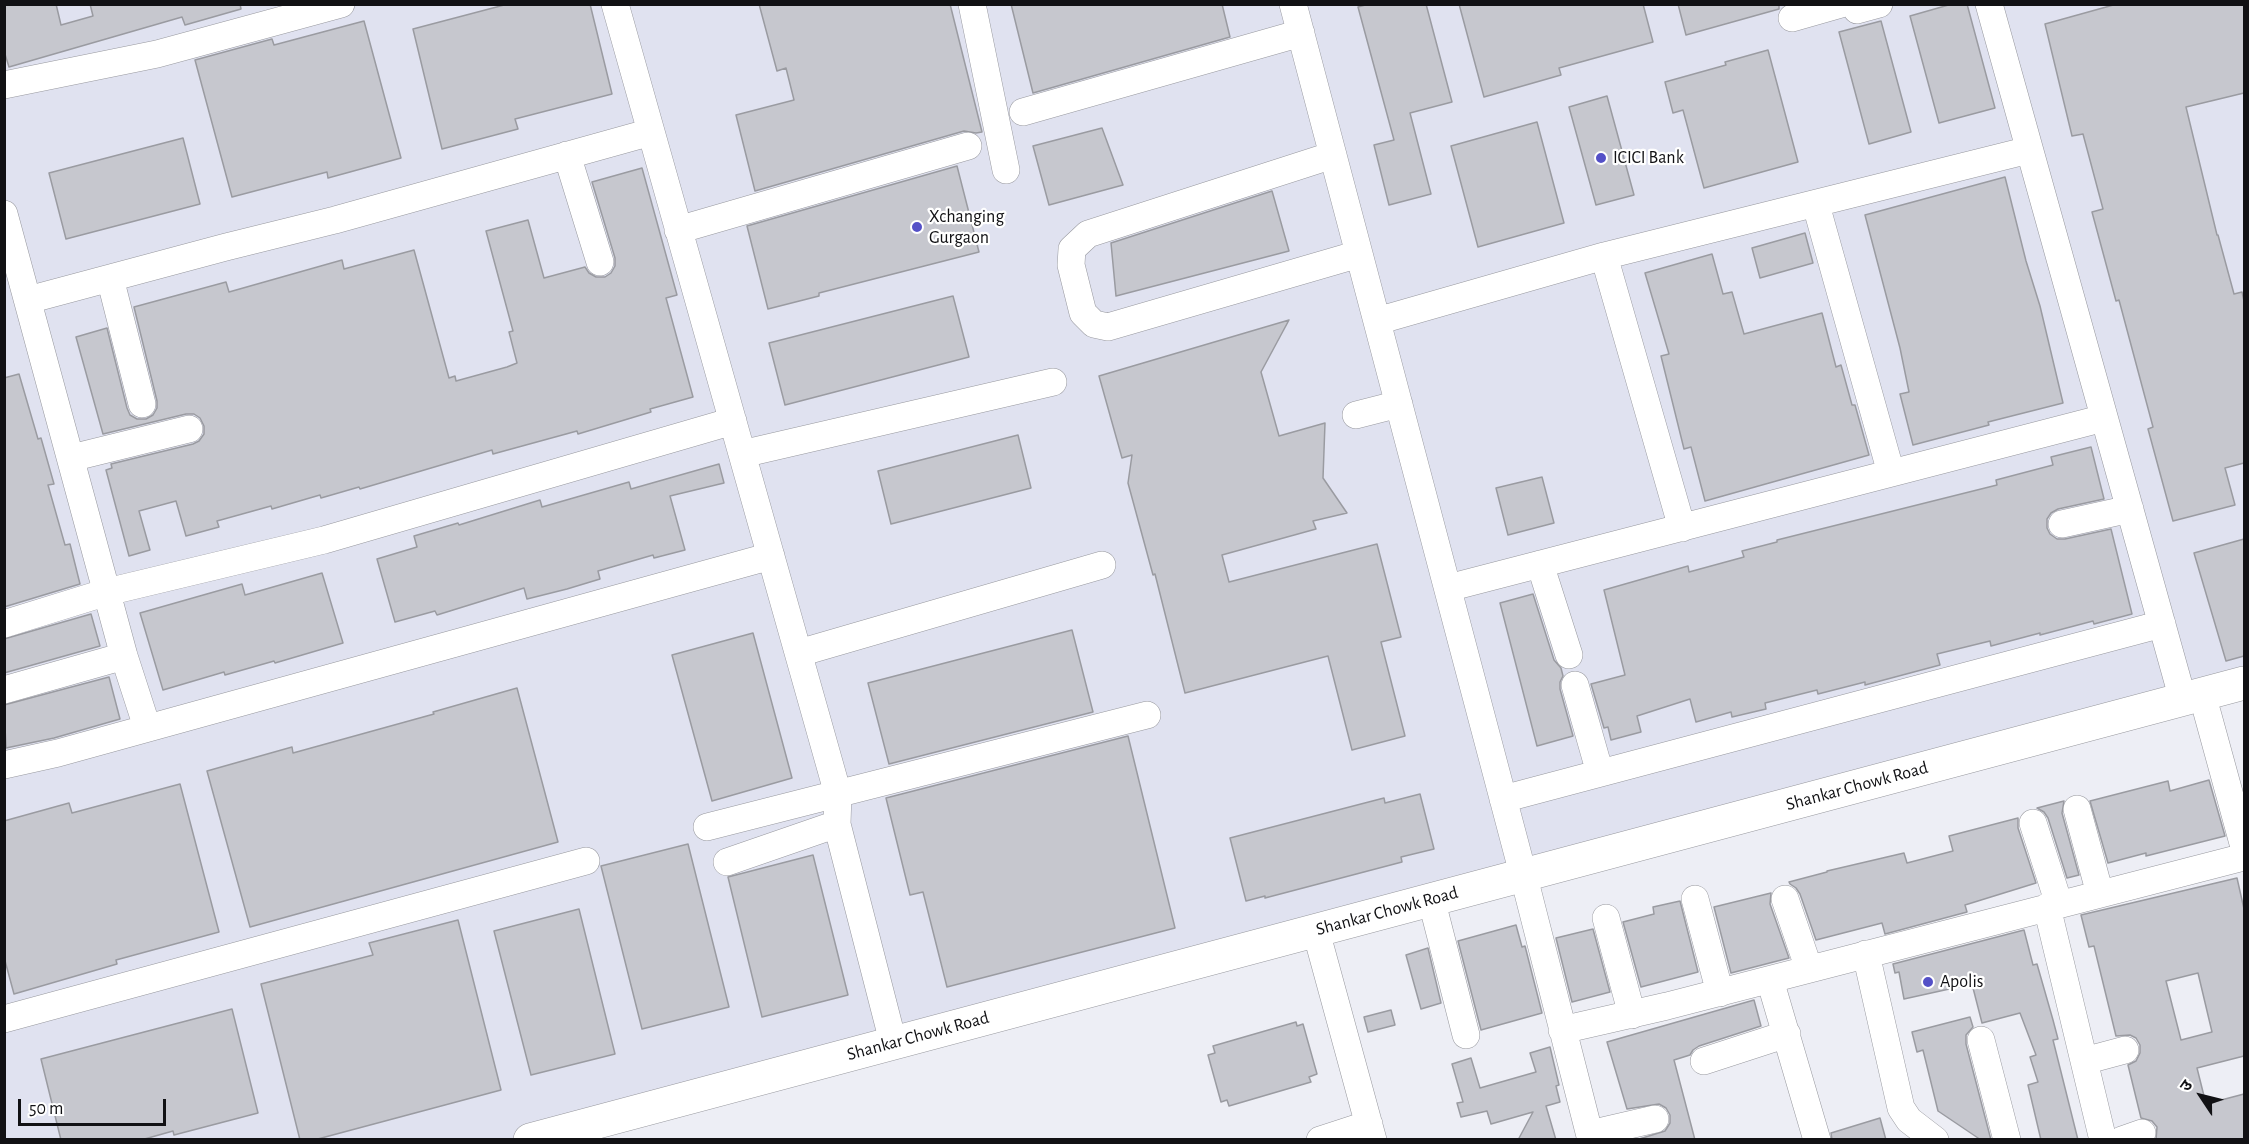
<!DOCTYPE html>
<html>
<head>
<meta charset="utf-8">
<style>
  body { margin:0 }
  #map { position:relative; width:2249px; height:1144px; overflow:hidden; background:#edeef5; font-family:"Alegreya Sans","Noto Sans Devanagari",sans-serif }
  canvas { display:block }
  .frame { position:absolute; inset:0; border:6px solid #111114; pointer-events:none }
  .north { position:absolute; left:2171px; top:1066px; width:60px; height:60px; -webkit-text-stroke:4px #fff; paint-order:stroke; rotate:305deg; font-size:16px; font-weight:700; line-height:24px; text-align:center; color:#111114 }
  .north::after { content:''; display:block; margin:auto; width:21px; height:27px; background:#111114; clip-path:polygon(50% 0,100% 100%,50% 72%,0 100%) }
  .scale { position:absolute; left:18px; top:1099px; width:148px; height:27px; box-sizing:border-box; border:3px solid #111114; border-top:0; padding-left:8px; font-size:18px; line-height:21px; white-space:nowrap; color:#111114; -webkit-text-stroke:4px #fff; paint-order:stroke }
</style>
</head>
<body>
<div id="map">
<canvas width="2249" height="1144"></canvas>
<div class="frame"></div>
<div class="north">उ</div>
<div class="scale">50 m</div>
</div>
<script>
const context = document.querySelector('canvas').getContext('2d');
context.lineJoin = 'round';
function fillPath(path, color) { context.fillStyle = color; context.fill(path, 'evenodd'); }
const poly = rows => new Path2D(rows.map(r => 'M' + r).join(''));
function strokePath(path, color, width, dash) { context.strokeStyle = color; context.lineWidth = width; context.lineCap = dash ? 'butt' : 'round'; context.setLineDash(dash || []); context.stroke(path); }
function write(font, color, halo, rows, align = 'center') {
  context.font = font + ' "Alegreya Sans",sans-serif'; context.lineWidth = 4.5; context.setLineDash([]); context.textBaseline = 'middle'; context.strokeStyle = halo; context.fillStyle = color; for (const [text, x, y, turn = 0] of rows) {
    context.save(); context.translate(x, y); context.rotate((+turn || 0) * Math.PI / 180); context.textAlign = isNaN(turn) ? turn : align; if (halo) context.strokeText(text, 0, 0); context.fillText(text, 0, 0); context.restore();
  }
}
const built = poly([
  [5,5,2244,5,2244,672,526,1139,5,1140]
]);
const building = poly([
  [4,4,56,4,61,25,93,16,90,4,240,4,241,9,185,25,182,17,9,67,4,51,4,4],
  [508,4,590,4,612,94,515,119,518,129,442,149,413,29,508,4],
  [759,4,950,4,982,132,976,133,964,131,755,191,736,115,794,100,786,68,777,71,759,4],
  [1011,4,1222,4,1230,37,1033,93,1011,4],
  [1369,4,1426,4,1452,102,1410,113,1431,194,1389,205,1374,145,1394,140,1358,7,1369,4],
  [1459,4,1643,4,1653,42,1559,68,1561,75,1484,97,1459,4],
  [1678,4,1779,4,1779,9,1686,35,1678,4],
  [1952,4,1967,4,1995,108,1939,123,1910,16,1952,4],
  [2117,4,2244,4,2244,93,2186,107,2217,235,2218,235,2234,294,2242,292,2244,301,2244,463,2225,468,2235,505,2173,521,2148,429,2153,427,2119,300,2116,301,2092,212,2103,209,2083,134,2072,136,2045,24,2117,4],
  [364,21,401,158,328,178,327,172,232,197,195,60,272,39,274,45,364,21],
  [1881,21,1911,132,1869,144,1839,32,1881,21],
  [1768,50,1798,162,1704,188,1683,110,1673,113,1665,82,1726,65,1725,62,1768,50],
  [1607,96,1634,195,1596,205,1569,107,1607,96],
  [1537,122,1564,223,1478,247,1451,146,1537,122],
  [1102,128,1123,185,1049,205,1033,146,1102,128],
  [183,138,200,204,66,239,49,173,183,138],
  [957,166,979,252,819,293,819,296,768,309,747,226,957,166],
  [642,168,677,295,666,298,693,397,650,409,651,412,578,434,577,431,493,454,492,450,360,489,359,487,321,498,320,495,272,509,271,506,217,521,219,527,186,536,176,501,139,511,150,550,129,556,106,470,112,468,111,464,193,444,199,441,204,434,204,426,200,418,194,414,186,414,103,434,76,337,107,328,127,408,130,415,137,419,146,419,153,415,157,408,157,401,134,307,226,282,229,292,342,260,344,269,414,250,449,378,455,376,456,381,507,367,517,363,509,332,513,331,486,231,528,220,544,278,585,267,589,273,596,277,605,277,611,273,615,266,615,258,592,182,642,168],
  [2005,177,2026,261,2040,306,2063,403,1988,422,1989,425,1913,445,1900,394,1909,392,1900,348,1865,215,2005,177],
  [1272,191,1289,251,1116,296,1111,243,1272,191],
  [1805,233,1813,263,1760,278,1752,248,1805,233],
  [1712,254,1723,294,1732,292,1744,334,1822,313,1836,367,1841,365,1852,405,1855,405,1869,455,1705,501,1691,447,1684,449,1661,356,1669,354,1645,273,1712,254],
  [953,296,969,357,785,405,769,343,953,296],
  [1289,320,1261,372,1279,436,1325,423,1323,478,1347,513,1313,521,1316,529,1222,555,1229,582,1377,544,1401,637,1381,642,1405,736,1352,750,1328,656,1185,693,1155,574,1153,575,1128,483,1132,455,1122,458,1099,376,1289,320],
  [19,374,38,439,41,438,54,484,48,485,65,545,70,544,80,584,4,607,4,378,19,374],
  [1018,435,1031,488,891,524,878,471,1018,435],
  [2091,447,2104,499,2058,509,2051,513,2047,519,2047,528,2050,534,2057,539,2065,539,2111,529,2132,614,2094,624,2093,621,2040,635,2040,633,1991,646,1990,641,1937,654,1940,665,1865,685,1865,682,1818,694,1817,690,1765,703,1766,709,1732,717,1731,712,1696,722,1690,699,1637,716,1641,732,1611,740,1608,727,1604,728,1591,684,1625,675,1604,590,1688,566,1689,572,1744,557,1742,551,1777,542,1777,540,1997,485,1996,480,2053,465,2051,457,2091,447],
  [719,464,724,483,670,496,685,550,654,558,653,555,598,571,600,579,567,589,527,599,524,588,437,615,435,611,395,622,377,559,417,547,414,536,458,523,459,525,540,500,542,507,629,482,631,489,719,464],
  [1542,477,1554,523,1508,535,1496,488,1542,477],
  [2244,539,2244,656,2226,661,2194,553,2244,539],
  [322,573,343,643,275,663,274,661,225,675,224,672,163,690,140,613,242,584,245,595,322,573],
  [1533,594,1554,660,1561,668,1563,676,1560,682,1560,689,1573,736,1537,746,1500,603,1533,594],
  [91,614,100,646,4,673,4,639,91,614],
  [1072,630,1093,712,889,764,868,683,1072,630],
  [753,633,792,778,712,801,672,655,753,633],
  [109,677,120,719,54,738,6,748,4,705,109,677],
  [517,688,558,842,250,927,207,771,292,747,293,753,434,714,433,712,517,688],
  [1128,736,1175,928,947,987,923,892,910,895,886,798,1128,736],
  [2209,780,2225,836,2146,856,2146,853,2108,863,2090,801,2168,781,2170,791,2209,780],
  [180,784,219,932,116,960,117,964,14,994,4,957,4,821,69,803,72,813,180,784],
  [1420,794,1434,849,1401,857,1402,862,1265,898,1265,896,1246,901,1230,838,1384,798,1385,803,1420,794],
  [2064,801,2062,813,2079,875,2067,878,2048,818,2044,812,2037,808,2064,801],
  [2018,818,2018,828,2036,883,1965,905,1967,912,1885,934,1882,923,1816,940,1800,894,1796,888,1790,884,1789,882,1827,872,1827,871,1904,853,1907,863,1953,851,1949,836,2018,818],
  [688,844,729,1007,642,1029,601,866,688,844],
  [813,855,848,995,762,1017,728,877,813,855],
  [2237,878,2244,909,2244,1056,2197,1068,2206,1104,2244,1094,2244,1140,2156,1140,2157,1127,2152,1121,2141,1118,2128,1065,2136,1061,2140,1053,2140,1045,2136,1038,2130,1035,2116,1036,2094,946,2089,947,2081,915,2237,878],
  [2198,973,2212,1032,2181,1040,2166,981,2198,973],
  [1771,893,1770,904,1789,958,1731,973,1714,907,1771,893],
  [1680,901,1698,972,1641,987,1623,922,1654,914,1653,907,1680,901],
  [579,909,615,1054,531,1075,494,931,579,909],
  [458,920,501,1090,314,1140,300,1140,261,984,373,955,369,943,458,920],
  [1516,925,1522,947,1525,946,1542,1013,1481,1030,1458,941,1516,925],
  [1593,929,1610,992,1572,1002,1556,938,1593,929],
  [2024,930,2033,965,2037,964,2053,1020,2058,1039,2053,1040,2078,1140,2041,1140,2028,1085,2038,1082,2030,1057,2036,1055,2020,1013,1982,1023,1972,984,1904,999,1899,972,1895,973,1893,964,2024,930],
  [1428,948,1441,1003,1421,1009,1406,955,1428,948],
  [1754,1000,1761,1026,1699,1046,1693,1050,1690,1055,1674,1060,1695,1140,1636,1140,1665,1131,1670,1123,1670,1115,1666,1108,1659,1104,1627,1109,1607,1042,1754,1000],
  [232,1009,258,1113,174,1135,173,1131,141,1140,61,1140,41,1059,232,1009],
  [1391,1010,1395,1025,1368,1032,1364,1017,1391,1010],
  [1970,1017,1973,1027,1966,1035,1966,1044,1991,1140,1981,1140,1938,1111,1923,1050,1917,1052,1912,1032,1970,1017],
  [1296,1022,1297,1026,1303,1024,1317,1074,1309,1077,1311,1082,1229,1106,1227,1100,1221,1102,1208,1055,1215,1053,1213,1046,1296,1022],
  [1550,1047,1559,1085,1556,1086,1560,1102,1546,1106,1556,1140,1518,1140,1533,1112,1491,1124,1487,1111,1461,1117,1457,1103,1463,1102,1452,1064,1471,1058,1480,1088,1536,1072,1530,1053,1550,1047],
  [1880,1118,1886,1140,1832,1140,1831,1133,1880,1118]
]);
const minor = poly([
  [615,4,838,794,837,824,893,1042],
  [972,4,1006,170],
  [1293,4,1527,889,1591,1140],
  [1989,4,2183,700],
  [1857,10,1879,4],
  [1792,18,1841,4],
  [4,85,157,54,341,4],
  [1023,112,1301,33],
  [567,155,600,262],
  [1333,155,1088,234,1072,249,1071,265,1083,313,1094,324,1108,327,1359,254],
  [1816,205,1891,473],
  [4,214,124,656,147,727],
  [678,230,968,146],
  [1604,256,1682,528],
  [110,278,142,404],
  [28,300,226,247,335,220,651,132],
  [1377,321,1604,256,2029,150],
  [1356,415,1399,404],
  [742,454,1053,382],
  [71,458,189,429],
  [2062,524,2130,509],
  [1540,564,1569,655],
  [1448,588,2104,418],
  [4,624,107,592,324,540,733,421],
  [799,653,1102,565],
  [1575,685,1600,773],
  [4,690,124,656],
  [2207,712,2244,847],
  [4,765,58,753,771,556],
  [1503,799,2162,624],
  [2077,809,2100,894],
  [2033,823,2059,904],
  [707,827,1147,715],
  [727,862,837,824],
  [1695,899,1720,993],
  [1785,899,1809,969],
  [2047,907,2103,1140],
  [1435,914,1466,1035],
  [1606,918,1632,1015],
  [1320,946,1373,1140],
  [1866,954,1901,1108,1909,1120,1935,1140],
  [1770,980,1817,1140],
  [4,1019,586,861],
  [1562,1030,1667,1006,2244,857],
  [1981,1040,2007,1140],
  [1704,1061,1787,1034],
  [2084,1061,2125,1050],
  [1590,1134,1655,1119],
  [1320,1140,1369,1124],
  [2122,1140,2142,1133]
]);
const major = poly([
  [530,1140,2244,683]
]);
const markers = [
  [1601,158,6,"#5450c7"],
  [917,227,6,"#5450c7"],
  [1928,982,6,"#5450c7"]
];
const poiNames = [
  ["ICICI Bank",1613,158],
  ["Xchanging",929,217],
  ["Gurgaon",929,238],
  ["Apolis",1940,982]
];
const streetNames = [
  ["Shankar Chowk Road",1857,786,-15],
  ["Shankar Chowk Road",1387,911,-15],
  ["Shankar Chowk Road",918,1036,-15]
];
fillPath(built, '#e0e2f0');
fillPath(building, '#c6c7ce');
strokePath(building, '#9a9ba1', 1.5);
strokePath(minor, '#98999f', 28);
strokePath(major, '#98999f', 34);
strokePath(minor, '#fff', 27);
strokePath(major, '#fff', 33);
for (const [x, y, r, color] of markers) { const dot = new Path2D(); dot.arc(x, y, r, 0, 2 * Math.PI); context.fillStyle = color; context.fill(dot); strokePath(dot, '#fff', 2); }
write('18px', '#111114', '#fff', poiNames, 'left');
write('18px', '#111114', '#fff', streetNames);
</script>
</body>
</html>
